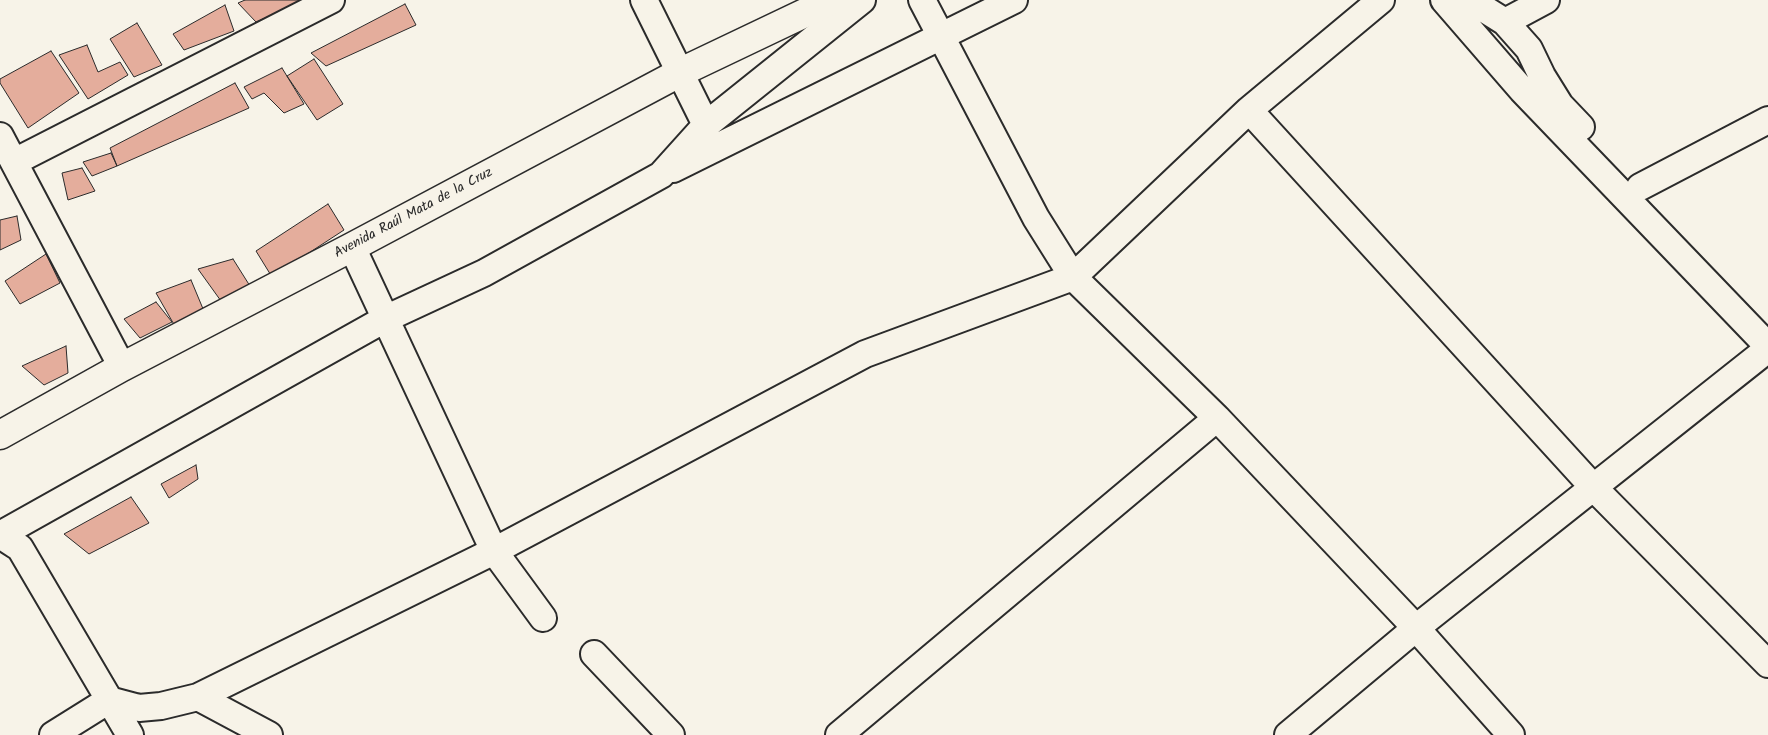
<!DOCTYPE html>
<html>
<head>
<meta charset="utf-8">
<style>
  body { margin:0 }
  canvas { display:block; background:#f7f3e8 }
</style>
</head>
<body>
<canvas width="1768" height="735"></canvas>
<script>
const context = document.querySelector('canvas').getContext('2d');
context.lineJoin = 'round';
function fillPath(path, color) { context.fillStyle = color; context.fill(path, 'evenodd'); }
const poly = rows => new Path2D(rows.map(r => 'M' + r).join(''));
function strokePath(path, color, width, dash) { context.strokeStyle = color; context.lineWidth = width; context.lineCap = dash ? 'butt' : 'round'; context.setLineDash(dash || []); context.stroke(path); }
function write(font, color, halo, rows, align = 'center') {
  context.font = font + ' Kalam,sans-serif'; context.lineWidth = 4; context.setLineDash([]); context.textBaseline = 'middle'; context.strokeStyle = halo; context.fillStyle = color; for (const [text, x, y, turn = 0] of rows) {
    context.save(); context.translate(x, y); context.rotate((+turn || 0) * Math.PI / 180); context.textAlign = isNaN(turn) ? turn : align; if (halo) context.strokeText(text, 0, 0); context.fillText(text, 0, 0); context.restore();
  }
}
const building = poly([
  [245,0,305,0,256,22,238,3,245,0],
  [405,4,416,25,326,66,311,53,405,4],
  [225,5,234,31,184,50,173,34,225,5],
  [137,23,162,65,134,77,110,39,137,23],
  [87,45,98,72,120,62,128,75,88,99,59,55,87,45],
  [51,51,79,93,28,128,0,83,0,79,51,51],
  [314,59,343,104,317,120,287,76,314,59],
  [282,68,304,104,284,113,264,93,252,99,244,87,282,68],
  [235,83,249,108,117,166,110,148,235,83],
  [111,153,117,166,92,176,83,162,111,153],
  [82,168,95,191,68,200,62,173,82,168],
  [328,204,344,230,272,277,256,251,328,204],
  [17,216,21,240,0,250,0,220,17,216],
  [46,254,60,283,20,304,5,281,46,254],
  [233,259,255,294,226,308,198,269,233,259],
  [191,280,206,316,176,328,156,293,191,280],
  [156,302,172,322,140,338,124,319,156,302],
  [66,346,68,373,44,385,22,366,66,346],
  [196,465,198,479,169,498,161,484,196,465],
  [131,497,149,523,89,554,64,534,131,497]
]);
const minor = poly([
  [644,0,706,125],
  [922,0,1036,218,1073,277,1217,418,1416,628,1511,735],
  [1444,0,1522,90,1768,346],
  [1470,0,1505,22,1529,49,1542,76,1560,105,1581,127],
  [1505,22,1546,0],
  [1249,110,1594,488,1768,664],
  [0,136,122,367],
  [14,162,331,0],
  [673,169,1014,0],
  [1640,187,1768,120],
  [352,247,494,551,543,618],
  [0,535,385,319,484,273,661,175,706,125,862,0],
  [0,535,20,548,130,735],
  [594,654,671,735],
  [198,697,269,735],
  [53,735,109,700,139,708,161,706,198,697,494,551,865,354,1073,277,1249,110,1381,0],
  [839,735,1217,418],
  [1288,735,1416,628,1768,349]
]);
const tertiary = poly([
  [0,435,122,367,352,247,681,72,832,0]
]);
const streetNames = [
  ["Avenida Raúl Mata de la Cruz",414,214,-28]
];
fillPath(building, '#e4ad9c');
strokePath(building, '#2b2b2b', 1);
strokePath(minor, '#2b2b2b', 30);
strokePath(tertiary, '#2b2b2b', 31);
strokePath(minor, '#f7f3e8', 26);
strokePath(tertiary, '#f7f3e8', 28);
write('14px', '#2b2b2b', '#f7f3e8', streetNames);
</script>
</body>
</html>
